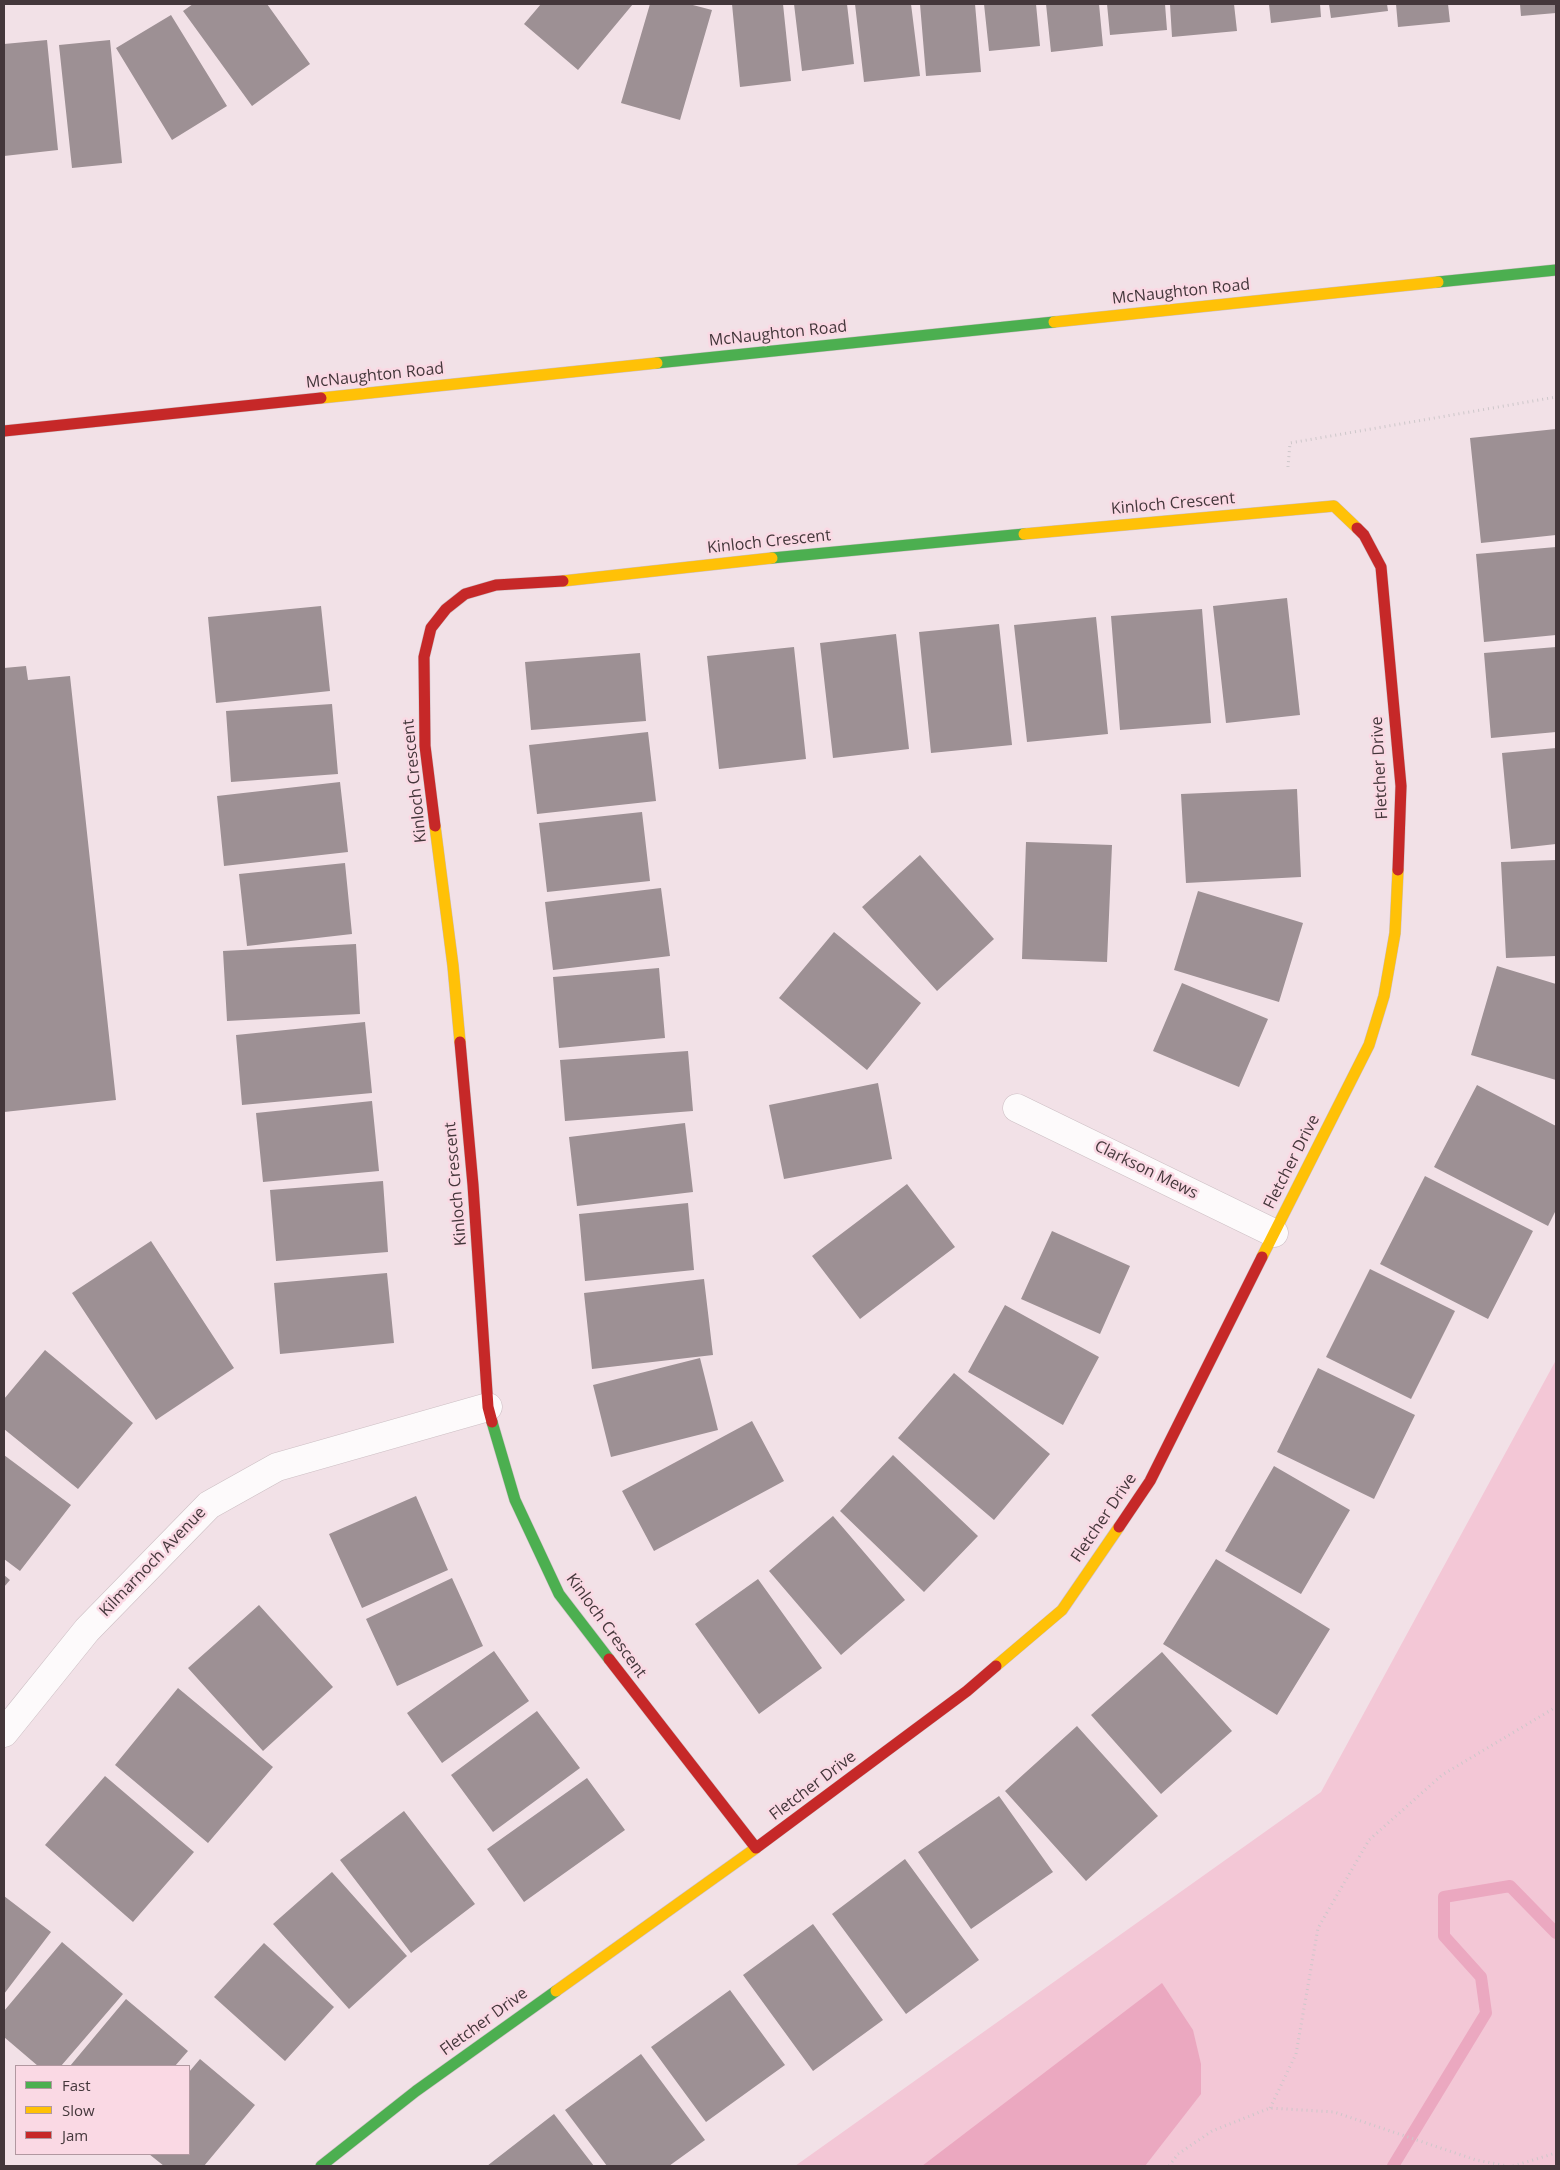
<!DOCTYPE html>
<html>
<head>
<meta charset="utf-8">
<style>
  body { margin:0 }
  #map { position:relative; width:1560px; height:2170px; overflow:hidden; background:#f2e1e7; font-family:"Open Sans",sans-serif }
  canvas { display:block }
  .frame { position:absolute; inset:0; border:5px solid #44373b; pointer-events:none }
  .legend { position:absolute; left:15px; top:2065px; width:175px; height:90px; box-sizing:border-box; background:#fad9e4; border:1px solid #b198a0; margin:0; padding:6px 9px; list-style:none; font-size:15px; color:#44373b }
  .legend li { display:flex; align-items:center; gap:10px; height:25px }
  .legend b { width:25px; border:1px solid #b198a0 }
</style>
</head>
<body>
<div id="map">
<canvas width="1560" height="2170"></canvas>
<div class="frame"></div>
<ul class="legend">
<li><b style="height:6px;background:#4caf50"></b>Fast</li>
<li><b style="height:6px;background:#ffc107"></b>Slow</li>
<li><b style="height:6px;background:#c62828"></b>Jam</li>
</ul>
</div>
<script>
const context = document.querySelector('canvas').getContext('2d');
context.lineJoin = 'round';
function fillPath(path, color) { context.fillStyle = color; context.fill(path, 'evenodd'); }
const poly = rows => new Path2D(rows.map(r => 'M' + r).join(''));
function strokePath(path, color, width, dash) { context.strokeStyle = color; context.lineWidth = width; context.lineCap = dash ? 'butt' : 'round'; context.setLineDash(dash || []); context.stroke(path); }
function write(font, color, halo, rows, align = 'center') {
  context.font = font + ' "Open Sans",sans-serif'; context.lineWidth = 5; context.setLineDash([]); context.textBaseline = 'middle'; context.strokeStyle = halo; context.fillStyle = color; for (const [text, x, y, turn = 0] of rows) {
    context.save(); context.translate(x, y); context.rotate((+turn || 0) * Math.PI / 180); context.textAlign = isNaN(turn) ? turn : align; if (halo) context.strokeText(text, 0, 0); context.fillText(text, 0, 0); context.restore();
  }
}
const green = poly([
  [1556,1360,1556,2166,795,2166,1321,1792]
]);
const water = poly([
  [1162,1983,1193,2030,1201,2064,1201,2094,1145,2166,922,2166]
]);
const stream = poly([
  [1393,2166,1486,2013,1481,1977,1444,1936,1444,1897,1510,1886,1556,1933]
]);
const building = poly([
  [193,4,267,4,310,64,252,106,183,11],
  [541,4,633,4,578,70,524,24],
  [650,4,689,4,712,10,680,120,621,103],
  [732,4,783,4,791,81,740,87],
  [794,4,847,4,854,64,802,71],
  [855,4,911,4,920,76,864,82],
  [920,4,975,4,981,72,926,76],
  [984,4,1036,4,1040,46,989,51],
  [1046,4,1099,4,1103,46,1051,52],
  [1107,4,1165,4,1167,30,1110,35],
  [1170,4,1234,4,1237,31,1172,37],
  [1269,4,1320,4,1321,17,1271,23],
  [1329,4,1387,4,1388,11,1331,18],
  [1396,4,1448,4,1450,22,1398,27],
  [1520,4,1556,4,1556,13,1521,16],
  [171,15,227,106,172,140,116,48],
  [47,40,58,150,4,156,4,44],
  [110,40,122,163,72,168,59,45],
  [1556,429,1556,535,1481,543,1470,438],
  [1556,547,1556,635,1484,642,1476,554],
  [1287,598,1300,715,1226,723,1213,606],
  [321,606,330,691,216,703,208,617],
  [1202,609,1211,723,1120,730,1111,616],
  [1096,617,1108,734,1027,742,1014,625],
  [999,624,1012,745,931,753,919,632],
  [896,634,909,749,833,758,820,643],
  [794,647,806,759,719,769,707,656],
  [1556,647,1556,732,1491,738,1484,653],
  [640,653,646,721,531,730,525,662],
  [26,666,28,680,70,676,116,1100,4,1112,4,668],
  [332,704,338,774,231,782,226,711],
  [648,732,656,801,537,814,529,745],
  [1556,748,1556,844,1511,849,1502,753],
  [340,782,348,852,224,866,217,796],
  [1297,789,1301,877,1186,883,1181,794],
  [642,812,650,881,547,892,539,823],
  [1026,842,1112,845,1107,962,1022,959],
  [920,855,994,939,937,991,862,907],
  [1556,860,1556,956,1506,958,1501,862],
  [345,863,352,934,247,946,239,874],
  [661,888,670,956,553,970,545,902],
  [1198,891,1303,923,1279,1002,1174,970],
  [834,932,921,1003,867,1070,779,998],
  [356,944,360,1014,227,1021,223,951],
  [1497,966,1556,984,1556,1080,1471,1055],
  [659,968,665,1038,559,1048,553,977],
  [1182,983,1268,1019,1239,1087,1153,1051],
  [365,1022,372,1093,242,1105,236,1035],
  [688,1051,693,1111,565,1121,560,1060],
  [878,1083,892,1159,784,1179,769,1105],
  [1477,1085,1556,1126,1556,1210,1548,1226,1434,1167],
  [372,1101,379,1171,263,1182,256,1113],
  [685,1123,693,1192,577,1206,569,1137],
  [1425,1176,1533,1231,1488,1319,1380,1264],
  [383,1181,388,1252,276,1261,270,1190],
  [907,1184,955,1247,860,1319,812,1256],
  [688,1203,694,1270,585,1281,579,1214],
  [1052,1231,1130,1266,1100,1334,1021,1299],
  [151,1241,234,1368,156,1420,72,1293],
  [1370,1269,1455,1311,1411,1399,1326,1357],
  [387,1273,394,1343,280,1354,274,1283],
  [704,1279,713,1355,592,1369,584,1293],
  [1005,1305,1099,1357,1063,1425,968,1372],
  [45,1350,133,1423,78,1489,4,1429,4,1399],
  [700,1358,718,1430,611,1457,593,1385],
  [1318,1368,1415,1415,1374,1499,1277,1452],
  [954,1373,1050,1454,994,1520,898,1438],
  [752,1421,784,1481,654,1551,622,1491],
  [4,1455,71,1505,20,1571,4,1559],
  [893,1455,978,1536,924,1592,840,1511],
  [1274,1466,1350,1510,1301,1594,1225,1551],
  [416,1496,448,1570,362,1608,329,1534],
  [833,1516,905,1600,841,1655,769,1571],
  [1216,1559,1330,1629,1277,1715,1163,1644],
  [4,1575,10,1580,4,1587],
  [452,1578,483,1646,397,1686,366,1619],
  [758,1579,822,1668,759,1714,695,1624],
  [259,1605,333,1687,263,1751,188,1668],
  [494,1651,529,1701,442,1763,407,1713],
  [1162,1652,1232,1731,1161,1794,1091,1715],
  [178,1688,273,1767,208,1843,115,1765],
  [537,1711,580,1768,493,1832,451,1775],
  [1077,1726,1158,1816,1086,1881,1005,1791],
  [105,1776,194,1852,133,1922,45,1845],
  [587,1778,625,1830,524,1902,487,1849],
  [999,1796,1053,1872,971,1929,918,1852],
  [404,1811,475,1904,411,1953,340,1860],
  [905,1859,979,1960,906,2014,832,1914],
  [332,1872,407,1956,349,2009,273,1924],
  [4,1896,51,1932,4,1994],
  [813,1924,883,2020,813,2071,743,1975],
  [62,1942,123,1994,61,2066,38,2066,4,2037,4,2011],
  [264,1943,334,2007,285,2061,214,1997],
  [730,1990,785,2065,706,2122,651,2047],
  [126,1999,188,2051,175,2066,70,2066],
  [641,2054,705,2140,669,2166,607,2166,565,2110],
  [200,2059,255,2105,204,2166,164,2166,149,2154,189,2154,189,2072],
  [554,2114,594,2166,487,2166]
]);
const path = poly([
  [1288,467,1290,443,1556,397],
  [1270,2108,1296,2054,1318,1928,1369,1840,1442,1775,1556,1707],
  [1169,2166,1178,2154,1212,2131,1270,2108,1334,2112,1476,2160,1507,2166],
  [1513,2166,1556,2153]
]);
const street = poly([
  [1017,1108,1274,1233],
  [4,1733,87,1630,209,1505,277,1467,488,1407]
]);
const fast = poly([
  [1438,282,1556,270],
  [657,363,1054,322],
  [772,558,1024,534],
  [492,1422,515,1500,559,1594,609,1659],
  [321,2166,416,2091,556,1991]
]);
const slow = poly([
  [1054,322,1438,282],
  [321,398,657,363],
  [1024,534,1334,506,1357,528],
  [563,581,772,558],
  [435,826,453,966,460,1042],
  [1262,1257,1369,1045,1384,996,1395,933,1398,870],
  [996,1666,1062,1610,1119,1527],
  [556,1991,756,1848]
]);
const jam = poly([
  [4,431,321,398],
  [1357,528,1364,535,1381,567,1401,786,1398,870],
  [435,826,425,746,424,657,431,628,446,609,465,594,496,585,563,581],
  [460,1042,473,1185,488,1407,492,1422],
  [1119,1527,1150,1481,1262,1257],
  [609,1659,756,1848],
  [756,1848,967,1691,996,1666]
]);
const streetNames = [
  ["McNaughton Road",1181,292,-6],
  ["McNaughton Road",778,334,-6],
  ["McNaughton Road",375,376,-6],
  ["Kinloch Crescent",1173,504,-5],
  ["Kinloch Crescent",769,542,-6],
  ["Fletcher Drive",1380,768,-93],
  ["Kinloch Crescent",415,781,-96],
  ["Fletcher Drive",1292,1162,-63],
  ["Clarkson Mews",1146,1170,26],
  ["Kinloch Crescent",456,1184,-95],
  ["Fletcher Drive",1104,1518,-56],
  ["Kilmarnoch Avenue",153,1562,-46],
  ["Kinloch Crescent",606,1626,54],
  ["Fletcher Drive",813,1786,-37],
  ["Fletcher Drive",484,2022,-36]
];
fillPath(green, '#f3c7d6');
fillPath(water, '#eba8c0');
strokePath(stream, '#eba8c0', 12);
fillPath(building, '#9d9094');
strokePath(street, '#ccbec3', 29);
strokePath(fast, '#ccbec3', 12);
strokePath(slow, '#ccbec3', 12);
strokePath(jam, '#ccbec3', 12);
strokePath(path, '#cdc7ca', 3, [1, 4]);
strokePath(street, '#fdfafb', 28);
strokePath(fast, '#4caf50', 11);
strokePath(slow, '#ffc107', 11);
strokePath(jam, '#c62828', 11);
write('16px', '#44373b', '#fad9e4', streetNames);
</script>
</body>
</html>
